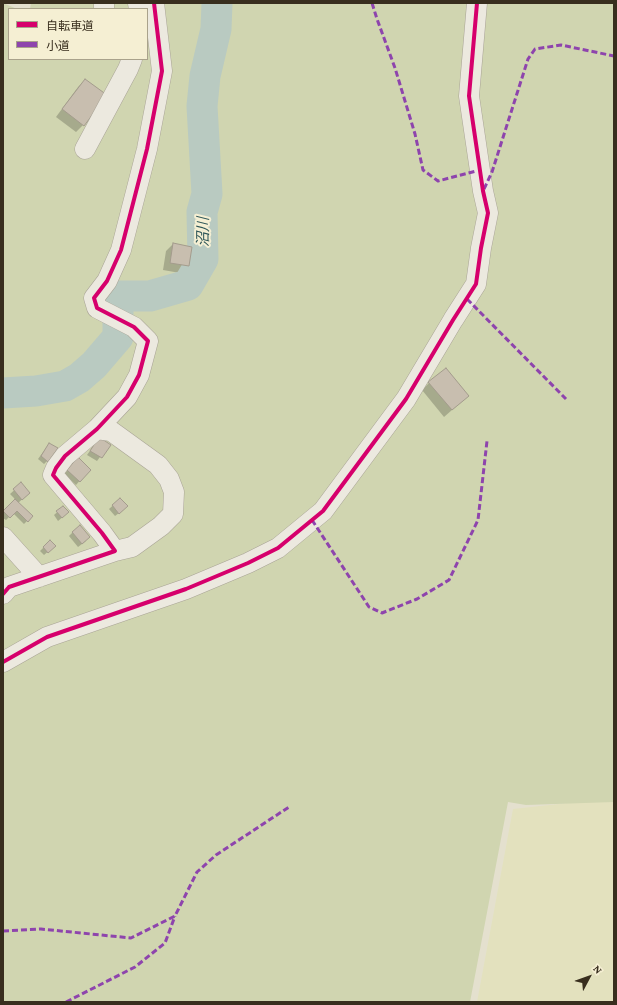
<!DOCTYPE html>
<html>
<head>
<meta charset="utf-8">
<style>
  body { margin:0 }
  #map { position:relative; width:617px; height:1005px; overflow:hidden; background:#e4e0ce; font-family:"Crimson Pro","Noto Sans JP",serif }
  canvas { display:block }
  .frame { position:absolute; inset:0; border:4px solid #382e1e; pointer-events:none }
  .legend { position:absolute; left:8px; top:8px; width:140px; height:52px; box-sizing:border-box; background:#f5efd3; border:1px solid #a9a28b; margin:0; padding:5px 7px; list-style:none; font-size:12px; color:#382e1e }
  .legend li { display:flex; align-items:center; gap:8px; height:20px }
  .legend b { width:20px; border:1px solid #a9a28b }
  .north { position:absolute; left:569px; top:957px; width:40px; height:40px; -webkit-text-stroke:3px #f5efd3; paint-order:stroke; rotate:49deg; font-size:11px; font-weight:700; line-height:16px; text-align:center; color:#382e1e }
  .north::after { content:''; display:block; margin:auto; width:14px; height:18px; background:#382e1e; clip-path:polygon(50% 0,100% 100%,50% 72%,0 100%) }
</style>
</head>
<body>
<div id="map">
<canvas width="617" height="1005"></canvas>
<div class="frame"></div>
<ul class="legend">
<li><b style="height:5px;background:#d6006c"></b>自転車道</li>
<li><b style="height:5px;background:#8e44ad"></b>小道</li>
</ul>
<div class="north">N</div>
</div>
<script>
const context = document.querySelector('canvas').getContext('2d');
context.lineJoin = 'round';
function fillPath(path, color) { context.fillStyle = color; context.fill(path, 'evenodd'); }
const poly = rows => new Path2D(rows.map(r => 'M' + r).join(''));
function strokePath(path, color, width, dash) { context.strokeStyle = color; context.lineWidth = width; context.lineCap = dash ? 'butt' : 'round'; context.setLineDash(dash || []); context.stroke(path); }
function write(font, color, halo, rows, align = 'center') {
  context.font = font + ' "Crimson Pro","Noto Sans JP",serif'; context.lineWidth = 4; context.setLineDash([]); context.textBaseline = 'middle'; context.strokeStyle = halo; context.fillStyle = color; for (const [text, x, y, turn = 0] of rows) {
    context.save(); context.translate(x, y); context.rotate((+turn || 0) * Math.PI / 180); context.textAlign = isNaN(turn) ? turn : align; if (halo) context.strokeText(text, 0, 0); context.fillText(text, 0, 0); context.restore();
  }
}
const farmland = poly([
  [614,798,614,1002,477,1002,513,809]
]);
const green = poly([
  [3,3,17,9,9,9,9,59,147,59,147,9,30,9,31,3,614,3,614,802,526,805,508,802,470,1002,3,1002]
]);
const shadow = poly([
  [85,80,83,125,76,132,56,117,78,87],
  [173,244,188,265,180,273,163,270,166,251],
  [429,383,468,396,444,417,422,390],
  [96,442,109,445,97,461,87,455],
  [49,444,47,461,44,464,38,459],
  [78,459,89,470,76,485,64,474],
  [21,484,26,496,18,503,32,516,24,524,13,513,6,520,3,518,3,512,16,500,10,494],
  [120,499,123,510,115,516,109,509],
  [63,507,64,516,58,521,54,515],
  [73,532,86,541,78,547,69,536],
  [50,541,51,549,44,555,40,551]
]);
const river = poly([
  [3,393,36,391,65,386,79,378,94,365,118,337,118,296,150,296,188,285,203,259,202,212,207,194,202,106,205,76,216,29,217,3]
]);
const building = poly([
  [85,79,107,95,84,126,62,109,85,79],
  [173,243,192,247,189,266,170,263,173,243],
  [446,368,469,396,452,410,428,382,446,368],
  [99,437,111,445,102,458,90,451,99,437],
  [49,443,58,448,48,462,41,456,49,443],
  [78,457,91,470,80,482,67,470,78,457],
  [21,482,30,493,22,500,13,489,21,482],
  [120,498,128,506,119,514,112,505,120,498],
  [15,499,33,516,28,522,17,511,10,518,3,511,15,499],
  [63,506,69,512,62,518,56,511,63,506],
  [80,525,90,537,82,544,72,532,80,525],
  [50,540,56,546,48,553,43,547,50,540]
]);
const minor = poly([
  [104,3,104,9],
  [138,3,139,9],
  [85,149,128,69,132,59],
  [97,429,111,431,158,465,169,479,174,492,173,514,161,526,132,547,115,551],
  [3,537,39,577],
  [3,594,9,587,115,551,102,533,53,475,56,468,65,456,97,429,127,397,139,375,148,341,134,327,97,308,94,298,107,281,121,250,147,149,162,71,154,3],
  [3,662,47,637,186,589,248,563,278,548,323,511,406,399,453,320,476,284,481,248,488,213,483,191,469,96,477,3]
]);
const quiet = poly([
  [372,3,377,19,395,68,415,134,423,170,438,181,476,171],
  [484,189,492,172,528,59,535,49,561,45,614,56],
  [467,299,566,399],
  [312,520,369,607,382,613,417,599,449,580,478,520,487,441],
  [3,931,41,929,131,938,175,916,197,872,216,855,289,807],
  [66,1002,135,967,165,943,175,916]
]);
const cycleway = poly([
  [3,594,9,587,115,551,102,533,53,475,56,468,65,456,97,429,127,397,139,375,148,341,134,327,97,308,94,298,107,281,121,250,147,149,162,71,154,3],
  [3,662,47,637,186,589,248,563,278,548,323,511,406,399,453,320,476,284,481,248,488,213,483,191,469,96,477,3]
]);
const waterNames = [
  ["沼川",203,232,-90]
];
fillPath(farmland, '#e3e1be');
fillPath(green, '#d0d5b0');
fillPath(shadow, '#0003');
strokePath(river, '#b9cac1', 31);
fillPath(building, '#c8beaf');
strokePath(building, '#a49c8d', 1);
strokePath(minor, '#a9a496', 21);
strokePath(minor, '#ece9df', 20);
strokePath(quiet, '#8e44ad', 3, [6, 3]);
strokePath(cycleway, '#d6006c', 4);
write('italic 15px', '#2e5658', '#f5efd3', waterNames);
</script>
</body>
</html>
